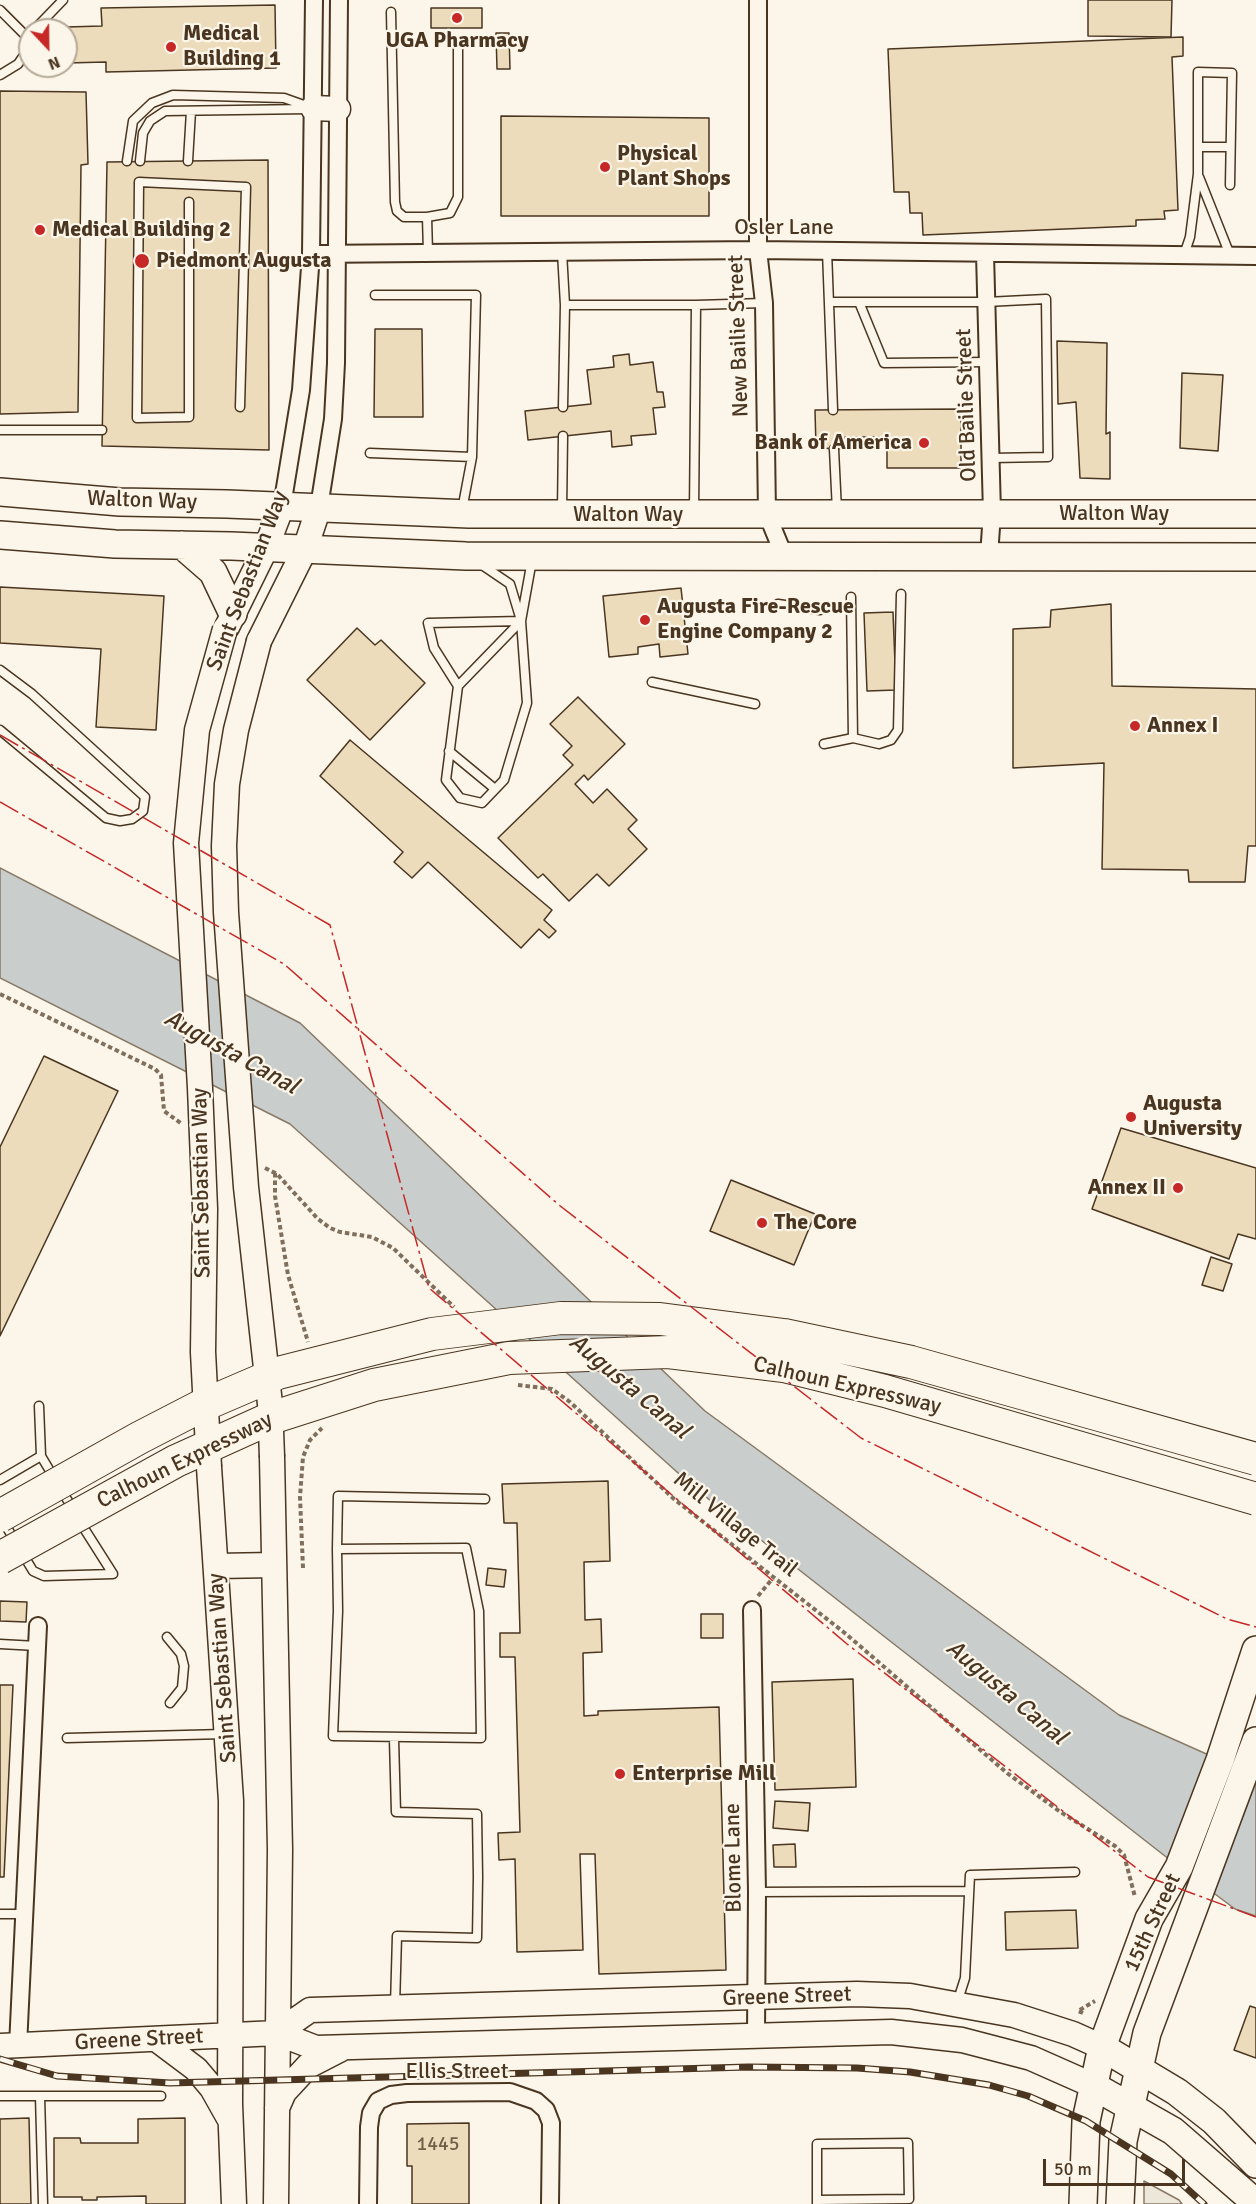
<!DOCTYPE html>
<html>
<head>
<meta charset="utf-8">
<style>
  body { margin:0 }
  #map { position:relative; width:1256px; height:2204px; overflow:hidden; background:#fbf6e9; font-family:Signika,sans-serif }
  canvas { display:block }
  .north { position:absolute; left:18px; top:18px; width:60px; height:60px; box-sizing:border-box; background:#fbf6e9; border:2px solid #b4a999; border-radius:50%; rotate:158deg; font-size:16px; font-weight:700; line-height:24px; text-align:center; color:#4a3520 }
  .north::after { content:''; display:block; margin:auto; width:21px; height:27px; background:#c62828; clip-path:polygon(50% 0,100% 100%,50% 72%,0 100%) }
  .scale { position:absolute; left:1043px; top:2159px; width:142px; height:27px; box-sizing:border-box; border:3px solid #4a3520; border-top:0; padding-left:8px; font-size:18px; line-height:21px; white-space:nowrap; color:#4a3520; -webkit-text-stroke:4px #fbf6e9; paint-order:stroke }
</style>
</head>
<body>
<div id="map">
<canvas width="1256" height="2204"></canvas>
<div class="north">N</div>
<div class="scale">50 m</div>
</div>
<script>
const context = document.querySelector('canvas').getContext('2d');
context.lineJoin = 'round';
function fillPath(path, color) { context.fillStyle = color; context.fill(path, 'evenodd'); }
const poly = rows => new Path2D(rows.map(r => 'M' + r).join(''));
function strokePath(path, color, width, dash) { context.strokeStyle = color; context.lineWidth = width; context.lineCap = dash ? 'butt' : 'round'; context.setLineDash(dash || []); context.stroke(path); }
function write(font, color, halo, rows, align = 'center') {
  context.font = font + ' Signika,sans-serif'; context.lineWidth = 4.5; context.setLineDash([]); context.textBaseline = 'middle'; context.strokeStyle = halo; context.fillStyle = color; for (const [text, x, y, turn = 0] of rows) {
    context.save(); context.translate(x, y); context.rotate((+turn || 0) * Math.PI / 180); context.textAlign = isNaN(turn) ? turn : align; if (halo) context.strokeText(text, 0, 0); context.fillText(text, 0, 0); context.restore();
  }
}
const parking = poly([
  [1144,2181,1179,2200,1182,2204,1144,2204,1144,2181]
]);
const water = poly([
  [0,868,300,1023,705,1411,1119,1715,1256,1776,1256,1916,1235,1909,1179,1867,697,1490,290,1124,0,978,0,868]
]);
const building = poly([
  [1088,0,1172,0,1171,37,1088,36,1088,0],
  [275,5,276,68,106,72,106,62,67,63,66,27,102,26,101,8,275,5],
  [431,8,482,8,482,28,431,28,431,8],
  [496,33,509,33,510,69,497,69,496,33],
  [1183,37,1183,56,1172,57,1178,210,1164,211,1165,219,1136,220,1136,226,923,235,922,213,910,213,909,192,894,192,888,49,1183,37],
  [0,91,86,92,88,164,81,165,78,412,0,414,0,91],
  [501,116,709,118,709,216,501,216,501,116],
  [268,160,269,450,102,446,107,162,268,160],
  [375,329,422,329,423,417,374,417,375,329],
  [1057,341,1107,343,1106,434,1110,432,1110,479,1080,478,1076,402,1058,404,1057,341],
  [629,354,630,365,653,362,657,392,663,392,665,407,653,408,656,434,631,436,632,445,612,447,611,431,528,440,525,411,591,404,587,370,614,367,613,356,629,354],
  [1182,373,1223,375,1218,451,1180,448,1182,373],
  [961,409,961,468,887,468,887,437,845,437,845,449,816,448,815,410,961,409],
  [0,587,164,596,156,730,96,727,101,649,0,643,0,587],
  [681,588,688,654,660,657,659,644,638,647,638,654,609,657,603,596,681,588],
  [1111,604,1112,686,1256,689,1256,846,1248,846,1245,882,1189,882,1188,870,1102,869,1104,763,1013,768,1013,629,1050,627,1051,610,1111,604],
  [893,612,896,690,867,691,864,613,893,612],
  [357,628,375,645,381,640,425,683,370,740,307,680,357,628],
  [578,697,625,744,588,780,584,775,575,784,593,803,607,789,637,820,628,829,647,849,609,886,597,874,569,901,543,874,538,878,498,838,573,765,563,755,572,746,550,724,578,697],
  [350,740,552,910,544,920,556,931,549,938,539,929,521,948,428,862,412,878,394,862,403,852,320,776,350,740],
  [44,1056,118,1091,0,1336,0,1147,44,1056],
  [1121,1128,1256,1168,1256,1239,1238,1234,1229,1259,1092,1209,1121,1128],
  [731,1180,815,1214,794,1265,710,1231,731,1180],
  [1211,1257,1232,1264,1223,1291,1202,1285,1211,1257],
  [608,1481,610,1561,584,1562,585,1620,601,1619,602,1652,583,1653,584,1716,598,1715,598,1711,719,1707,726,1970,599,1974,595,1854,580,1854,583,1950,517,1952,515,1859,499,1860,498,1833,520,1832,515,1657,500,1657,500,1633,520,1633,517,1523,504,1523,502,1484,608,1481],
  [488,1568,506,1570,504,1587,486,1585,488,1568],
  [0,1601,27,1602,26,1622,0,1621,0,1601],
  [701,1614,723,1614,723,1638,701,1638,701,1614],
  [853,1679,856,1787,775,1790,772,1682,853,1679],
  [0,1685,13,1685,4,1877,0,1877,0,1685],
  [775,1801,810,1803,808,1831,773,1828,775,1801],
  [795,1844,796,1867,774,1867,773,1845,795,1844],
  [1076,1910,1078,1948,1006,1950,1005,1912,1076,1910],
  [1250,2006,1256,2008,1256,2058,1234,2050,1250,2006],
  [29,2118,31,2204,0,2204,0,2119,29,2118],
  [185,2118,185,2204,146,2204,146,2196,97,2197,97,2200,82,2200,82,2197,54,2197,54,2138,80,2138,81,2143,138,2143,138,2119,185,2118],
  [469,2123,469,2204,412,2204,412,2166,407,2166,407,2124,469,2123]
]);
const path = poly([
  [0,994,155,1069,161,1075,164,1111,182,1124],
  [265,1168,277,1174,318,1219,330,1228,340,1232,372,1237,393,1248,454,1307],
  [275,1173,275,1196,288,1275,308,1342],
  [518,1385,552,1389,570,1402,674,1499,846,1634,1007,1773,1059,1811,1115,1846,1124,1855,1135,1897],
  [303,1568,300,1497,303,1457,310,1440,322,1428],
  [758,1596,773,1578],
  [1083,2013,1078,2011,1095,2001]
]);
const lane = poly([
  [0,10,27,37],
  [391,12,395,202,397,211,404,217,427,217],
  [34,30,63,0],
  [0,75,18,64,27,51,27,37,30,34],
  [1198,147,1230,147],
  [127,161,133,121,152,103,173,95,284,98,312,108],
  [140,161,143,133,150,121,165,111,309,109],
  [188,161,191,111],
  [1199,177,1230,255],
  [189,202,189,417,137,418,139,182,246,187,240,407],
  [827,251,833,410],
  [562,252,565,305,696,305],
  [428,253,427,217,450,213,458,197,458,42],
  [1184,255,1190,237,1198,174,1198,72,1232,73,1230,185],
  [375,295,476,295,472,457,462,510],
  [829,302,859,302],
  [988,362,884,363,859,302,986,302,1046,299,1048,457,991,458],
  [563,407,565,305],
  [0,430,102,430],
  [834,449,837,511],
  [370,453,472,457],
  [562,511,563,436],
  [694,512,696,305,764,303],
  [482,565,510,584,520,617],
  [851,597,853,738,879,744,891,740,898,730,901,594],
  [778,604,820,610],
  [521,621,458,686,446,780,460,798,482,803,504,780,527,703,521,621,532,560],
  [0,670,32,694,145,797,143,811,132,819,120,821,106,818,0,730],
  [652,682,755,704],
  [458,686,434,648,428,623,521,621],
  [824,744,853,738],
  [449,751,495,789],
  [39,1406,41,1456,74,1511],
  [0,1480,41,1456],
  [3,1521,33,1571,44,1576,113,1574,80,1522],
  [337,1549,466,1548,479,1611,481,1738,333,1736,338,1611,337,1549,338,1496,485,1499],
  [167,1637,181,1654,184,1666,182,1688,170,1703],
  [0,1644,37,1646],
  [67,1738,224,1734],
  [394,1739,396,1812,477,1814,478,1877,477,1938,397,1936,395,2006],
  [757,1892,969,1891],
  [0,1914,25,1914],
  [957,2003,965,1978,970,1875,1075,1872],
  [0,2096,161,2096],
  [40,2096,43,2204],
  [817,2200,909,2199,908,2143,817,2144,817,2204]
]);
const street = poly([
  [758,0,758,250,764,303,767,514,785,558],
  [311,254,758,250,1256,256],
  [985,254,992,513,989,556],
  [282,506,301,390,311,254,314,0],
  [319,507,333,419,336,363,339,0],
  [752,1610,757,1892,756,2034],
  [18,2046,38,1626],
  [368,2204,369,2127,371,2113,378,2101,391,2095,407,2093,510,2092,536,2101,546,2110,551,2123,550,2204]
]);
const secondary = poly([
  [313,108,338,109],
  [227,627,266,548,282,506],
  [259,641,305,549,319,507],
  [272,1457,280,1850,276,2204],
  [209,1467,231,1801,230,2104,234,2204],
  [216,1566,274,1565],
  [277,2033,310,2010,857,1994,910,1996,1014,2015,1073,2034,1102,2047],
  [156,2039,196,2069,212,2088,230,2120],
  [0,2046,277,2033,316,2048,891,2032,962,2040,1031,2058,1092,2085],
  [277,2108,284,2092,308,2066,341,2049]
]);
const primary = poly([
  [0,492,120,502,227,504,469,514,1256,514],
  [0,535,115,544,231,546,466,556,1256,557],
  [182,545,213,572,233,614],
  [1102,2047,1177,2092,1214,2121,1256,2164],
  [1092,2085,1173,2131,1256,2203],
  [1083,2204,1086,2121,1102,2047,1149,1919,1179,1867,1220,1760,1256,1650],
  [1120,2204,1123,2141,1147,2033,1256,1741]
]);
const rail = poly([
  [0,2059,57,2076,170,2083,748,2067,857,2068,910,2072,989,2085,1028,2096,1086,2121,1171,2174,1204,2204]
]);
const secondaryBridge = poly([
  [259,641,236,730,227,784,224,846,226,912,246,1187,270,1404,272,1457],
  [209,1467,203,1352,205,1209,200,1088,186,843,197,730,225,629]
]);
const highwayBridge = poly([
  [0,1516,139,1438,199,1407,278,1373,432,1334,561,1318,660,1319,784,1335,911,1362,1256,1459],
  [0,1558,176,1461,271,1418,374,1385,509,1358,668,1352,784,1366,885,1391,1256,1499]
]);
const power = poly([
  [0,735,330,925,429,1288,847,1644,1148,1877,1256,1917],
  [0,802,284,964,559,1205,861,1438,1227,1619,1256,1627]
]);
const markers = [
  [457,18,6,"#c62828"],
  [171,47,6,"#c62828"],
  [605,167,6,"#c62828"],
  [40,230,6,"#c62828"],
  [142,261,8,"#c62828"],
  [924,443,6,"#c62828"],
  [645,620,6,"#c62828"],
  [1135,726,6,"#c62828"],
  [1131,1117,6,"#c62828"],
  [1178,1188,6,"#c62828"],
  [762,1223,6,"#c62828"],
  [620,1774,6,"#c62828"]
];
const numberNames = [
  ["1445",438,2145]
];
const poiNames = [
  ["Medical",183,34],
  ["Building 1",183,59],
  ["UGA Pharmacy",457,41,"center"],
  ["Physical",617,154],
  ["Plant Shops",617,179],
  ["Medical Building 2",52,230],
  ["Piedmont Augusta",156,261],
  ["Bank of America",912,443,"right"],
  ["Augusta Fire-Rescue",657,607],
  ["Engine Company 2",657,632],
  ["Annex I",1147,726],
  ["Augusta",1143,1104],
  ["University",1143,1129],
  ["Annex II",1166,1188,"right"],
  ["The Core",774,1223],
  ["Enterprise Mill",632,1774]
];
const streetNames = [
  ["Osler Lane",784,228],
  ["New Bailie Street",739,336,-92],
  ["Old Bailie Street",967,405,-92],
  ["Walton Way",142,501,2],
  ["Walton Way",1114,514],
  ["Walton Way",628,515],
  ["Saint Sebastian Way",248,581,-69],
  ["Saint Sebastian Way",202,1183,-91],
  ["Calhoun Expressway",847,1386,13],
  ["Calhoun Expressway",185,1461,-26],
  ["Mill Village Trail",735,1525,39],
  ["Saint Sebastian Way",223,1668,-94],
  ["Blome Lane",734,1858,-91],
  ["15th Street",1153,1923,-65],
  ["Greene Street",787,1997,-2],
  ["Greene Street",139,2040,-3],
  ["Ellis Street",457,2072]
];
const waterNames = [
  ["Augusta Canal",231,1053,29],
  ["Augusta Canal",629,1387,40],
  ["Augusta Canal",1006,1693,40]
];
fillPath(parking, '#ede7d9');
strokePath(parking, '#887966', 1.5);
fillPath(water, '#c9cecd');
strokePath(water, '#887966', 1.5);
fillPath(building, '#ecdcbc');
strokePath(building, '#4a3520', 1.5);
strokePath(lane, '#4a3520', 11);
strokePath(street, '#4a3520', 20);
strokePath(secondary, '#4a3520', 27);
strokePath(primary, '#4a3520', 30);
strokePath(path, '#7f6f5c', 4, [4.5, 3]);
strokePath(lane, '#fbf6e9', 8);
strokePath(street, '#fbf6e9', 16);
strokePath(secondary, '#fbf6e9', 24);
strokePath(primary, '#fbf6e9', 27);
strokePath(rail, '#4a3520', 7);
strokePath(rail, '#fbf6e9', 4.5, [14]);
strokePath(secondaryBridge, '#4a3520', 27, []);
strokePath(highwayBridge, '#4a3520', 34, []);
strokePath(secondaryBridge, '#fbf6e9', 24);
strokePath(highwayBridge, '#fbf6e9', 32);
strokePath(power, '#c62828', 1.5, [21, 4.5, 3, 4.5]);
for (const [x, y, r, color] of markers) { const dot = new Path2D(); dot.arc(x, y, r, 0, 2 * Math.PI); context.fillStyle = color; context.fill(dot); strokePath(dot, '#fbf6e9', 2); }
write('20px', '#725f47', null, numberNames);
write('bold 22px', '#4a3520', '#fbf6e9', poiNames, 'left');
write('22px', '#4a3520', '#fbf6e9', streetNames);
write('italic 24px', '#4a3520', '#fbf6e9', waterNames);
</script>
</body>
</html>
